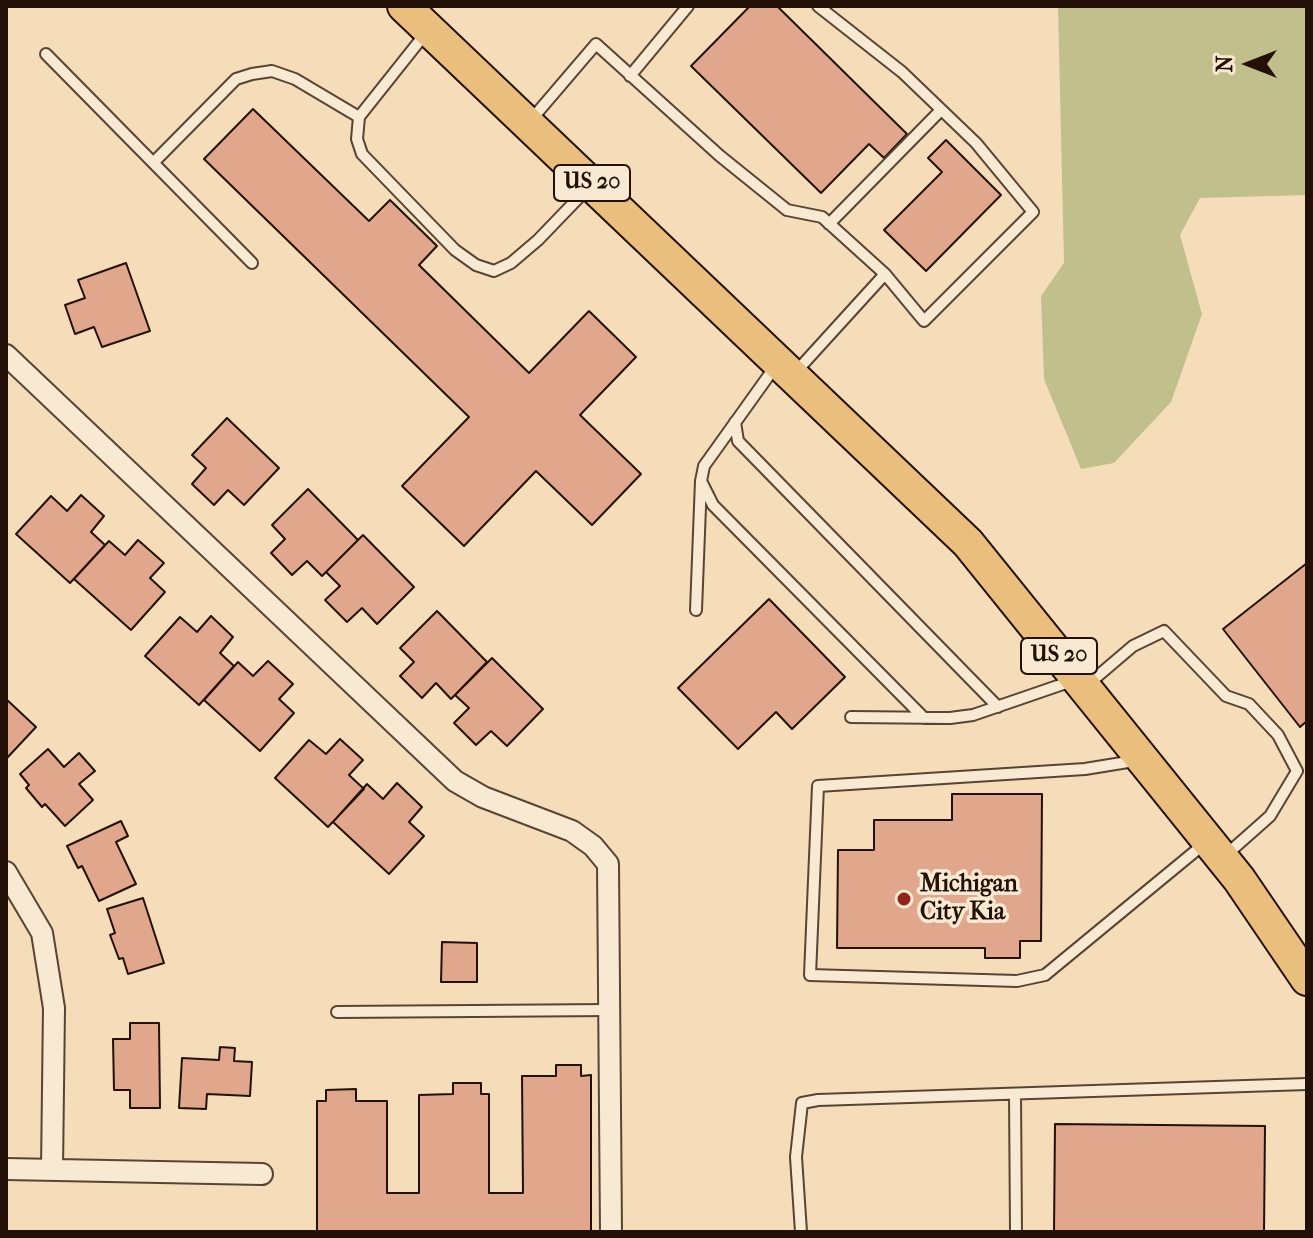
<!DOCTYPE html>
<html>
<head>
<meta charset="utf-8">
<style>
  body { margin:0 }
  #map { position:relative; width:1313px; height:1238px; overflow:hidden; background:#f5ddb9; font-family:"IM FELL French Canon",serif }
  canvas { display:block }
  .frame { position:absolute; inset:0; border:8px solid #231107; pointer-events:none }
  .north { position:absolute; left:1209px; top:24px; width:80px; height:80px; -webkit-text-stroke:6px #f8e9d2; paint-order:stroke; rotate:270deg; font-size:22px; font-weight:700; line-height:32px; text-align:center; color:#231107 }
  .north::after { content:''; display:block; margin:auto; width:28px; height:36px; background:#231107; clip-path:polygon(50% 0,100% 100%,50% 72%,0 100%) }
</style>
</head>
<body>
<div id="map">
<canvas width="1313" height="1238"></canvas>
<div class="frame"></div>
<div class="north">N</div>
</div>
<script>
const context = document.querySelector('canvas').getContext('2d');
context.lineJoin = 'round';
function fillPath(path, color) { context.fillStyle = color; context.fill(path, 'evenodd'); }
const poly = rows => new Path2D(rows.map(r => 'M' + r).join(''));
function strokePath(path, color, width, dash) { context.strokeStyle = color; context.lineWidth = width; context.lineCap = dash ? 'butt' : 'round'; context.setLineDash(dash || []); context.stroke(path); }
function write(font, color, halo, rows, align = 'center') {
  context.font = font + ' "IM FELL French Canon",serif'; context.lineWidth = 7; context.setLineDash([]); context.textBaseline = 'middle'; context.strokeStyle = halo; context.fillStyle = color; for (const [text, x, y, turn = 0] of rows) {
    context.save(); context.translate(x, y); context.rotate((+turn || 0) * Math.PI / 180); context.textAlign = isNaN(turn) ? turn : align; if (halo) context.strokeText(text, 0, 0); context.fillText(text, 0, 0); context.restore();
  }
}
const green = poly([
  [1058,6,1307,6,1307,195,1200,198,1180,235,1202,314,1171,402,1114,463,1081,469,1044,379,1041,296,1064,263]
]);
const building = poly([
  [750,6,777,6,907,134,884,158,869,144,821,193,691,66,750,6],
  [253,109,369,221,390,200,437,246,419,265,529,373,589,311,636,357,580,415,641,474,592,525,536,471,464,546,402,486,469,417,204,159,253,109],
  [946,140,1001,195,926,271,884,230,942,172,928,158,946,140],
  [126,263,150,331,102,347,94,327,75,334,65,305,85,298,78,280,126,263],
  [227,418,279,468,244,505,228,490,214,505,192,484,206,468,192,455,227,418],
  [308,489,358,540,322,576,307,561,292,575,271,553,285,539,272,525,308,489],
  [81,495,104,516,91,532,105,545,70,583,16,534,51,496,67,511,81,495],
  [363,535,414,587,377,624,362,608,347,622,325,600,340,586,326,572,363,535],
  [138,540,164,563,150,578,165,592,131,630,74,579,109,541,125,555,138,540],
  [1307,563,1307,721,1300,727,1223,629,1307,563],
  [769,599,845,677,792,729,776,712,738,749,678,688,769,599],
  [437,611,487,662,451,699,436,683,422,698,400,676,414,662,400,648,437,611],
  [211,616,233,637,220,653,234,666,199,705,145,656,180,617,197,632,211,616],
  [492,658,543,709,507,746,491,731,476,745,454,723,469,708,455,695,492,658],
  [268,661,293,684,279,699,294,713,260,751,204,700,238,662,253,676,268,661],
  [6,699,36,727,7,758,6,757,6,699],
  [340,739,363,760,349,775,364,789,328,827,275,778,309,740,326,754,340,739],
  [48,749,64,767,79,753,95,771,79,784,93,800,65,826,45,804,42,807,26,788,29,785,20,774,48,749],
  [397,783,422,807,409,822,424,836,389,874,333,822,367,784,383,799,397,783],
  [952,794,1042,794,1041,941,1020,941,1020,958,985,958,985,948,837,948,838,850,874,850,874,820,952,820,952,794],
  [121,821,128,836,116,842,136,884,99,901,82,866,78,868,67,846,121,821],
  [143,898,164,963,128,974,123,958,119,959,110,935,115,933,107,909,143,898],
  [442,942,477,943,477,982,441,982,442,942],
  [130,1023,159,1023,160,1108,130,1108,130,1090,114,1090,113,1039,130,1039,130,1023],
  [220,1047,235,1048,234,1061,252,1062,250,1096,207,1094,206,1109,179,1108,182,1058,219,1060,220,1047],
  [556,1065,581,1065,581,1076,591,1075,591,1232,317,1232,317,1101,326,1101,326,1090,356,1089,356,1101,387,1101,387,1193,419,1193,419,1095,453,1094,453,1083,481,1083,481,1094,489,1094,489,1193,523,1193,522,1076,556,1076,556,1065],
  [1055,1124,1265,1126,1264,1232,1054,1232,1055,1124]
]);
const service = poly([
  [818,6,902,72,976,143,1033,212,924,321,885,274],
  [425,34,359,117,357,139,362,154,455,250,476,265,494,271,511,263,538,240,590,186],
  [46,54,252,263],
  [630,76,688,6],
  [531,120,596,44,720,156,787,210,822,217,885,274,794,374],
  [154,162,236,79,252,74,272,71,295,79,359,117],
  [829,224,941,110],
  [735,422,738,441,998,707],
  [701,481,713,505,924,718],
  [696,610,701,481,704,466,777,364],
  [1086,686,1133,646,1164,631,1226,696,1249,704,1278,735,1297,771,1270,816,1226,855],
  [851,717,950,718,973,715,1072,681],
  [1134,761,1085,769,818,786,810,975,1017,981,1045,975,1204,844],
  [337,1012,609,1010],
  [1015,1094,1016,1232],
  [801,1232,796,1157,802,1103,818,1100,1307,1084]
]);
const minor = poly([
  [6,355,455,781,483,797,572,831,593,846,608,864,611,1232],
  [6,872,42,933,54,1008,52,1169],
  [6,1169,262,1174]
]);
const primary = poly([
  [404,6,968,543,1239,879,1307,979]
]);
const markers = [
  [904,899,8,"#8f2418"]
];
const shields = [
  [592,183,76],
  [1059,656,76]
];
const shieldNames = [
  ["US 20",592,183],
  ["US 20",1059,656]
];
const poiNames = [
  ["Michigan",920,885],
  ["City Kia",920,913]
];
fillPath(green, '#c1bf8c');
fillPath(building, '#e0a78c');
strokePath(building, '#231107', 2);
strokePath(service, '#584434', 14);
strokePath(minor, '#584434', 24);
strokePath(primary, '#231107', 36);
strokePath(service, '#f8e9d2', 10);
strokePath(minor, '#f8e9d2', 20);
strokePath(primary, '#eabe7c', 32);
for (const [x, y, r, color] of markers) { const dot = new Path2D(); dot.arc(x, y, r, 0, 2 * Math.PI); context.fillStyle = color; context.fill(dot); strokePath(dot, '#f8e9d2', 3); }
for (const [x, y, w] of shields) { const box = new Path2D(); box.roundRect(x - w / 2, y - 18, w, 36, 6); context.fillStyle = '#f8e9d2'; context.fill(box); strokePath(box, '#231107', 2); }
write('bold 22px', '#231107', null, shieldNames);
write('bold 24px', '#231107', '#f8e9d2', poiNames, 'left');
</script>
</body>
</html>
